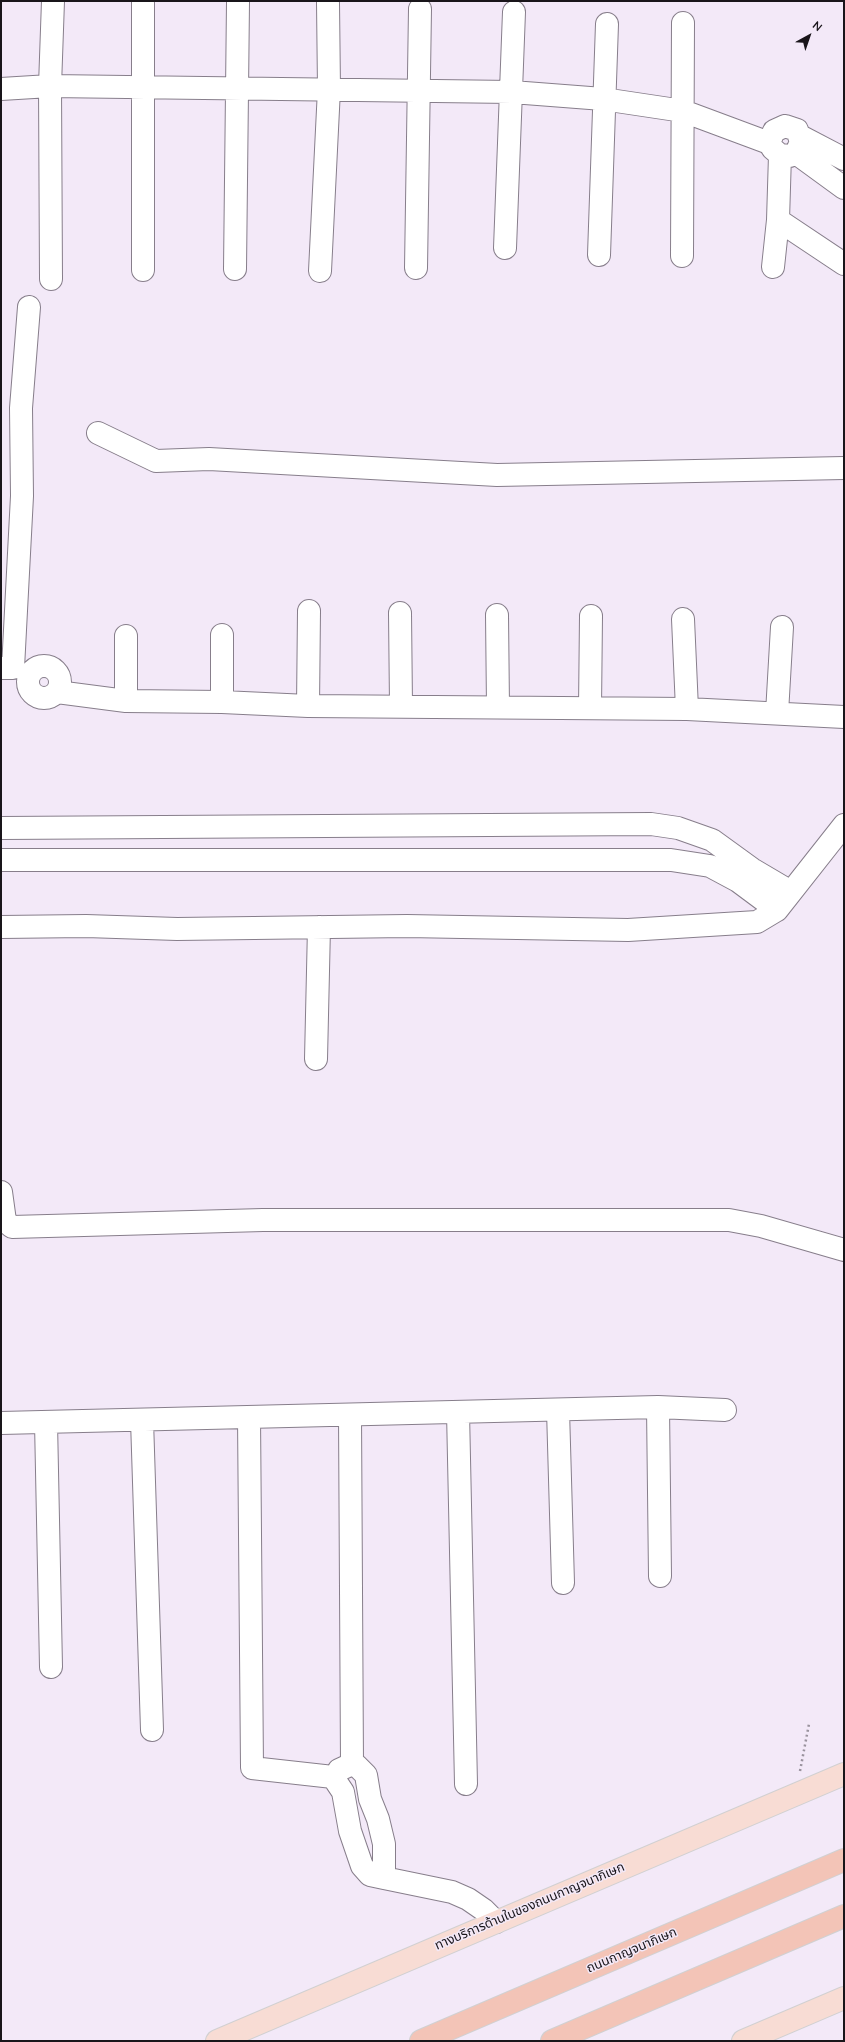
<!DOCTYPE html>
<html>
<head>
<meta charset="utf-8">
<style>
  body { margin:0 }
  #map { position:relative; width:845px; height:2042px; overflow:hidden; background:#f3e9f8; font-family:"Nunito Sans",sans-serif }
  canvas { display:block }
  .frame { position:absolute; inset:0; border:2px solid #19151a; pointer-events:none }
  .north { position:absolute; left:789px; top:16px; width:40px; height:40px; -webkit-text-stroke:3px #f3e9f8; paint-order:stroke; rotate:40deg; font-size:11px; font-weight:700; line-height:16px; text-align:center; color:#19151a }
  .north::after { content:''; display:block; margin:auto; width:14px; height:18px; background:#19151a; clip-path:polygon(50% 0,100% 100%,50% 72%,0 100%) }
</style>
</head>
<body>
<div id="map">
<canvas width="845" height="2042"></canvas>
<div class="frame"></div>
<div class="north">N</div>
</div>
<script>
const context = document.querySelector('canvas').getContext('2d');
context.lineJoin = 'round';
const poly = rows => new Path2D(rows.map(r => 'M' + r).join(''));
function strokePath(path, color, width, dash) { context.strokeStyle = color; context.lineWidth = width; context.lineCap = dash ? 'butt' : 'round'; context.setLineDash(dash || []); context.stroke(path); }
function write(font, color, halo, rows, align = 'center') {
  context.font = font + ' "Nunito Sans","Noto Sans Thai",sans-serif'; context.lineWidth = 3; context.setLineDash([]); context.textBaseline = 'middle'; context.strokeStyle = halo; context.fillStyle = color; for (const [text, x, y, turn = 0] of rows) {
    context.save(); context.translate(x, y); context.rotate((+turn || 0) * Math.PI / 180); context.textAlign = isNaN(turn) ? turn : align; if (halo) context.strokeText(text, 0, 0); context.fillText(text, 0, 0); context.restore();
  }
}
const path = poly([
  [800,1771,809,1724]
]);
const minor = poly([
  [1,89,50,86,512,92,603,99,683,111,769,143],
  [785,126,797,130,801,142,796,153,790,156,780,155,773,149,769,143,774,131,785,126],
  [800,136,844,159],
  [796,153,844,188],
  [778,220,844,264],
  [505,248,514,12],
  [599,255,607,24],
  [682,256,683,23],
  [773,267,778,220,780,155],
  [416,268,420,9],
  [235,269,238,2],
  [143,270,143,3],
  [320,271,329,89,328,3],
  [51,279,50,86,53,1],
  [98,433,156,461,209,459,497,475,844,468],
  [400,613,401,705],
  [497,615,498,707],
  [683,619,687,709],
  '28 682a16 16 0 1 1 32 0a16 16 0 1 1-32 0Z',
  [1,668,13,668,22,496,21,408,29,307],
  [57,692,126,701,222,702,308,706,687,709,844,717],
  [126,701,126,636],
  [222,702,222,635],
  [308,706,309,611],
  [590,708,591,616],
  [777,713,782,627],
  [1,828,651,824,678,828,712,840,752,869,791,892],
  [1,860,671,860,710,866,738,881,777,910],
  [1,927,86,926,177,929,407,926,628,930,757,922,777,910,844,825],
  [316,1059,319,927],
  [1,1192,5,1221,12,1227,263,1220,729,1220,761,1226,844,1250],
  [658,1407,660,1576],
  [558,1410,563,1583],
  [458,1412,466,1784],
  [350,1415,352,1764],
  [249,1417,252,1768,333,1777],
  [142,1420,152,1730],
  [46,1422,51,1667],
  [1,1423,658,1407,725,1410],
  [339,1770,352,1764,357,1766,366,1775,370,1799,378,1819,384,1844,384,1878,452,1892,468,1899,484,1910,496,1922],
  [333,1777,343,1792,350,1831,362,1866,370,1875,384,1878]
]);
const major = poly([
  [217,2041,844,1774],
  [743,2041,844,1998]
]);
const highway = poly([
  [421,2041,844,1860],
  [552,2041,844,1916]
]);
const streetNames = [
  ["ทางบริการด้านในของถนนกาญจนาภิเษก",530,1907,-23],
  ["ถนนกาญจนาภิเษก",632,1951,-23]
];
strokePath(minor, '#877e8b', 24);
strokePath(major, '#d1d0d1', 24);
strokePath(highway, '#d1d0d1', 24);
strokePath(path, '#99929d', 2.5, [2, 3]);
strokePath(minor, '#fff', 22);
strokePath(major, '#f8dcd4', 22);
strokePath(highway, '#f3c4b7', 22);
write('13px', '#19151a', '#f3e9f8', streetNames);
</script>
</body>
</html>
